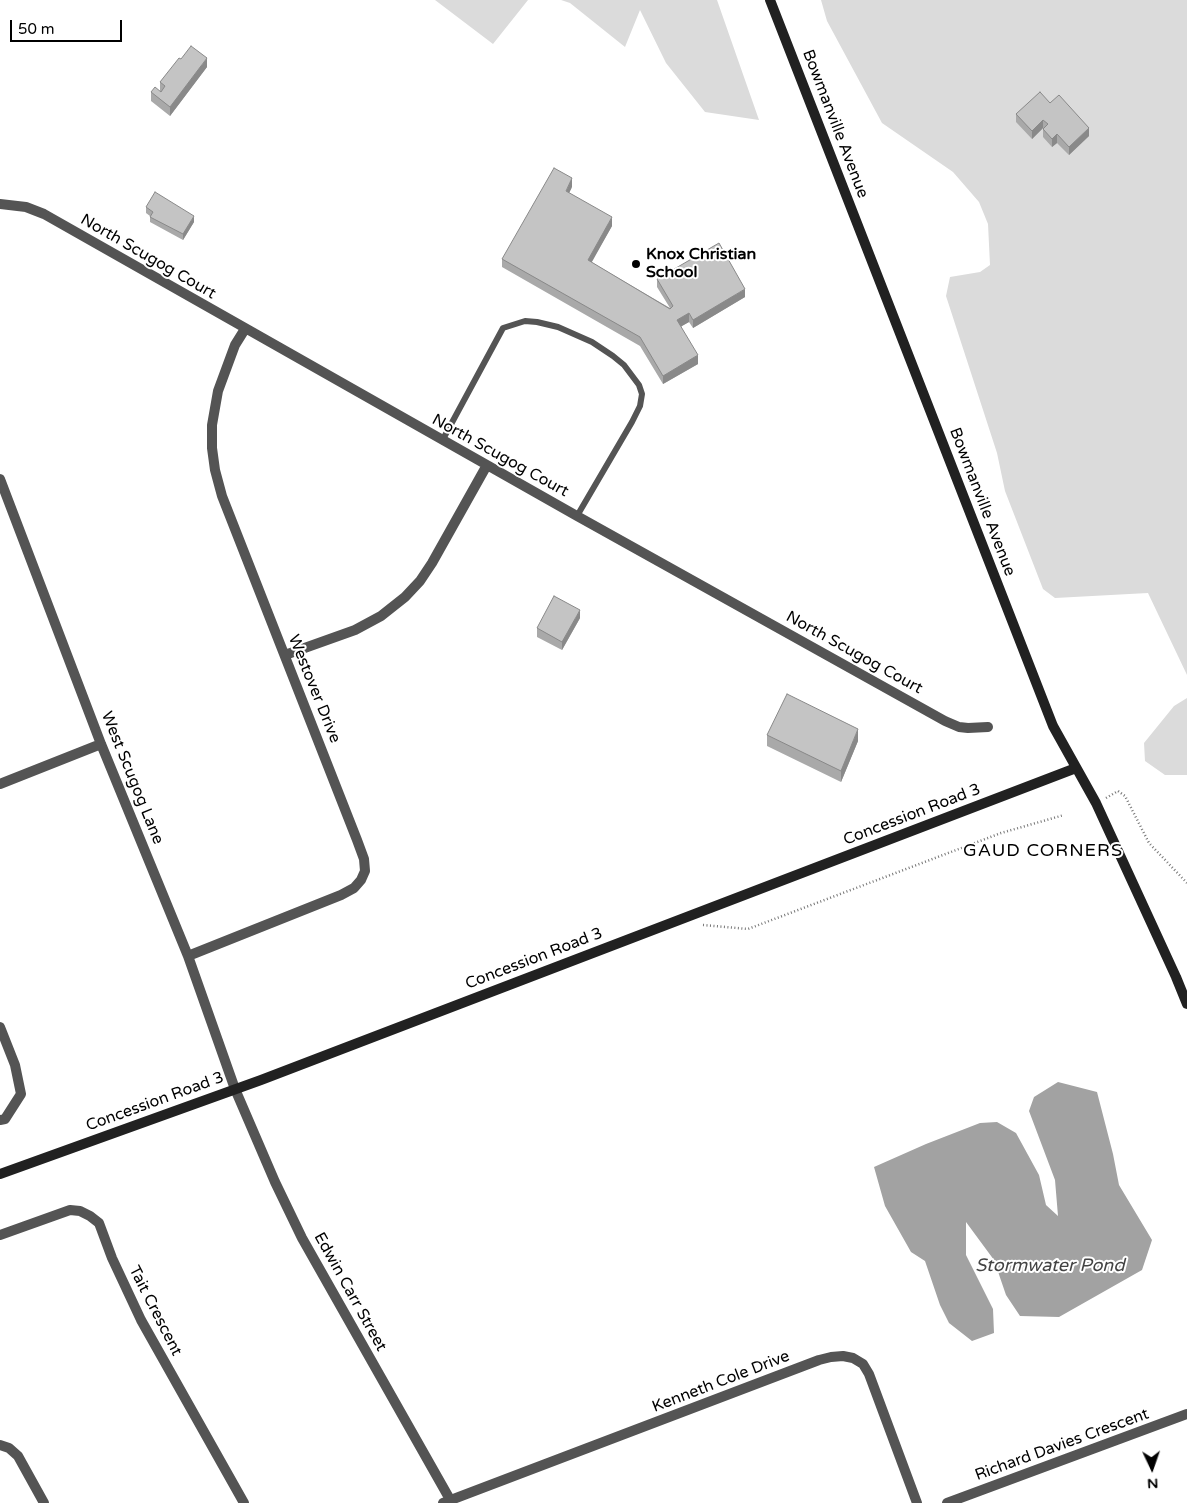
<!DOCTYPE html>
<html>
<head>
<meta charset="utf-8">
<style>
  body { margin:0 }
  #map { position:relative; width:1187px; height:1503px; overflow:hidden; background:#fff; font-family:"Varela Round",sans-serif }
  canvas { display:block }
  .north { position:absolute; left:1127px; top:1443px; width:50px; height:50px; -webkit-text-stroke:4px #fff; paint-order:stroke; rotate:177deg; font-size:14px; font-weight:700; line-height:20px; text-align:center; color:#000 }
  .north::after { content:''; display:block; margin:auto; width:18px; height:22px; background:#000; clip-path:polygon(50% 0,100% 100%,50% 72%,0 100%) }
  .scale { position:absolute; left:10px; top:20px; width:112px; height:22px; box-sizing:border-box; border:2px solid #000; border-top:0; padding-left:6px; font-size:15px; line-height:18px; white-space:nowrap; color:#000; -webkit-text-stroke:4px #fff; paint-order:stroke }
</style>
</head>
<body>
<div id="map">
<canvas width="1187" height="1503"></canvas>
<div class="north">N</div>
<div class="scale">50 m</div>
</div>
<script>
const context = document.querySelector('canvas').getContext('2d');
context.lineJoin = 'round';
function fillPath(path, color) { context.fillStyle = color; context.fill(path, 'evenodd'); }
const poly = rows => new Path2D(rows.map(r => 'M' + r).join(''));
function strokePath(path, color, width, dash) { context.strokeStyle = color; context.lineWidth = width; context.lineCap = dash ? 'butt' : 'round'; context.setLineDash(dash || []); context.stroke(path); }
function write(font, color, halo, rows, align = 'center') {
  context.font = font + ' "Varela Round",sans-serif'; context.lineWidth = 4; context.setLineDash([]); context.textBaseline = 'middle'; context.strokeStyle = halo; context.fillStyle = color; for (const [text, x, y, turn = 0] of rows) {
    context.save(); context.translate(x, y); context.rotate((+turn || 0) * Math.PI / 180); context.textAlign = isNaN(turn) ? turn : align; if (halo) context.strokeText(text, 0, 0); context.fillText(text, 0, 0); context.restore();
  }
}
const green = poly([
  [435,0,528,0,493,44],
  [561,0,717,0,759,120,705,112,666,63,640,10,625,47,570,3],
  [821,0,1187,0,1187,675,1148,593,1055,598,1043,589,1005,491,997,453,946,296,950,277,980,272,990,265,988,224,979,202,953,172,882,123,827,21],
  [1187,698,1187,775,1165,775,1145,761,1144,743,1174,706]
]);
const water = poly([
  [1058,1082,1097,1092,1113,1154,1119,1185,1152,1240,1142,1270,1059,1317,1020,1316,1006,1295,994,1260,966,1222,966,1255,993,1309,994,1333,972,1341,949,1323,940,1305,925,1261,911,1252,885,1206,874,1167,926,1144,980,1123,997,1122,1016,1133,1039,1175,1046,1205,1058,1216,1055,1180,1029,1111,1034,1097]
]);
const path = poly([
  [1106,798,1118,791,1125,796,1149,843,1187,883],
  [703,925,748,929,1001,833,1064,815]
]);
const lane = poly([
  [442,441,503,328,525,321,537,322,558,327,592,342,613,356,624,365,639,385,642,394,640,406,632,422,577,516]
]);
const street = poly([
  [0,204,26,207,44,214,577,516,945,721,959,727,968,728,988,727],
  [0,479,101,744,188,956,235,1089,275,1182,302,1238,452,1503],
  [285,655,355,630,381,616,405,597,420,581,432,563,487,465],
  [0,784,101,744],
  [188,956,341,895,354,888,361,880,365,871,364,859,357,840,222,496,215,470,212,448,212,425,218,391,235,345,245,329],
  [0,1027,15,1065,21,1094,5,1119,0,1120],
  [0,1235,70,1210,80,1211,90,1216,99,1223,112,1258,141,1320,244,1503],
  [0,1445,9,1448,18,1456,44,1503],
  [443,1503,819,1360,831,1357,843,1356,853,1358,863,1364,869,1374,917,1503],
  [947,1503,1187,1414]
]);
const secondary = poly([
  [770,0,1053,726,1096,803,1176,977,1187,1004],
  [0,1174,261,1080,1076,768]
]);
const wall = poly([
  [181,59,207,67,170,116,151,101,151,92,160,91,160,82],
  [1050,103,1089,136,1069,155,1057,143,1052,147,1043,137,1043,128,1032,139,1016,122,1016,114],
  [572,187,569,193,612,226,591,262,670,308,657,287,657,279,745,297,693,328,689,322,681,326,698,364,663,384,640,346,502,267,502,259],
  [146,207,194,222,183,240,150,222,150,216,146,213],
  [580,618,562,650,537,637,537,628],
  [767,735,858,741,841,782,767,746]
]);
const shadedWall = poly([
  [207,58,207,67,170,116,170,107],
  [1043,120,1043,128,1032,139,1032,131],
  [1089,128,1089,136,1069,155,1069,147],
  [1057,134,1057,143,1052,147,1052,139],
  [572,178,572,187,566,199,566,191],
  [194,216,194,222,183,240,183,234],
  [612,217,612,226,588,269,588,260],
  [745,289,745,297,693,328,693,320],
  [689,313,689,322,677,329,677,320],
  [698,355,698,364,663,384,663,376],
  [580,610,580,618,562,650,562,642],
  [858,729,858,741,841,782,841,771]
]);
const building = poly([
  [191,46,207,58,170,107,151,92,155,87,161,92,165,86,160,82,179,58,181,59,191,46],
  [1040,92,1050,103,1059,95,1089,128,1069,147,1057,134,1052,139,1043,129,1048,124,1043,120,1032,131,1016,114,1040,92],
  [554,168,572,178,566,191,612,217,588,260,670,309,673,306,657,279,719,243,745,289,693,320,689,313,677,320,698,355,663,376,640,337,502,259,554,168],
  [155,192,194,216,183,234,150,217,153,212,146,207,155,192],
  [554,596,580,610,562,642,537,628,554,596],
  [787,694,858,729,841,771,767,735,787,694]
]);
const markers = [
  [636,264,5,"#000"]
];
const streetNames = [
  ["Bowmanville Avenue",835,124,69],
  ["North Scugog Court",148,257,30],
  ["North Scugog Court",500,456,29],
  ["Bowmanville Avenue",982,502,69],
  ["North Scugog Court",854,653,29],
  ["Westover Drive",314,689,68],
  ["West Scugog Lane",132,778,68],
  ["Concession Road 3",912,815,-21],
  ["Concession Road 3",534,959,-21],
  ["Concession Road 3",155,1102,-20],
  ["Edwin Carr Street",350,1292,61],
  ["Tait Crescent",155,1311,63],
  ["Kenneth Cole Drive",721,1382,-21],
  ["Richard Davies Crescent",1062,1445,-20]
];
const poiNames = [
  ["Knox Christian",646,255],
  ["School",646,273]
];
const neighbourhoodNames = [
  ["GAUD CORNERS",1043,851]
];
const waterNames = [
  ["Stormwater Pond",1050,1266]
];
fillPath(green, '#dbdbdb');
fillPath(water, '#a2a2a2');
strokePath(path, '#767676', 2.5, [1, 2.5]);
strokePath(lane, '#545454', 6);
strokePath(street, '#545454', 10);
strokePath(secondary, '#212121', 10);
fillPath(wall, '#a9a9a9');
fillPath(shadedWall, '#898989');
fillPath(building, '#c4c4c4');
strokePath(building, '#898989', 1);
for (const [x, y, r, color] of markers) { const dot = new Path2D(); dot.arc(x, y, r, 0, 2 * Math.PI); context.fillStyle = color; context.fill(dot); strokePath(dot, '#fff', 2); }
write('16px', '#000', '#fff', streetNames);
write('bold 16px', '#000', '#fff', poiNames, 'left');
context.letterSpacing = '1px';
write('18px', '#000', '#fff', neighbourhoodNames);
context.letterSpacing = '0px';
write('italic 18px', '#434343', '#fff', waterNames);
</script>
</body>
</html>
